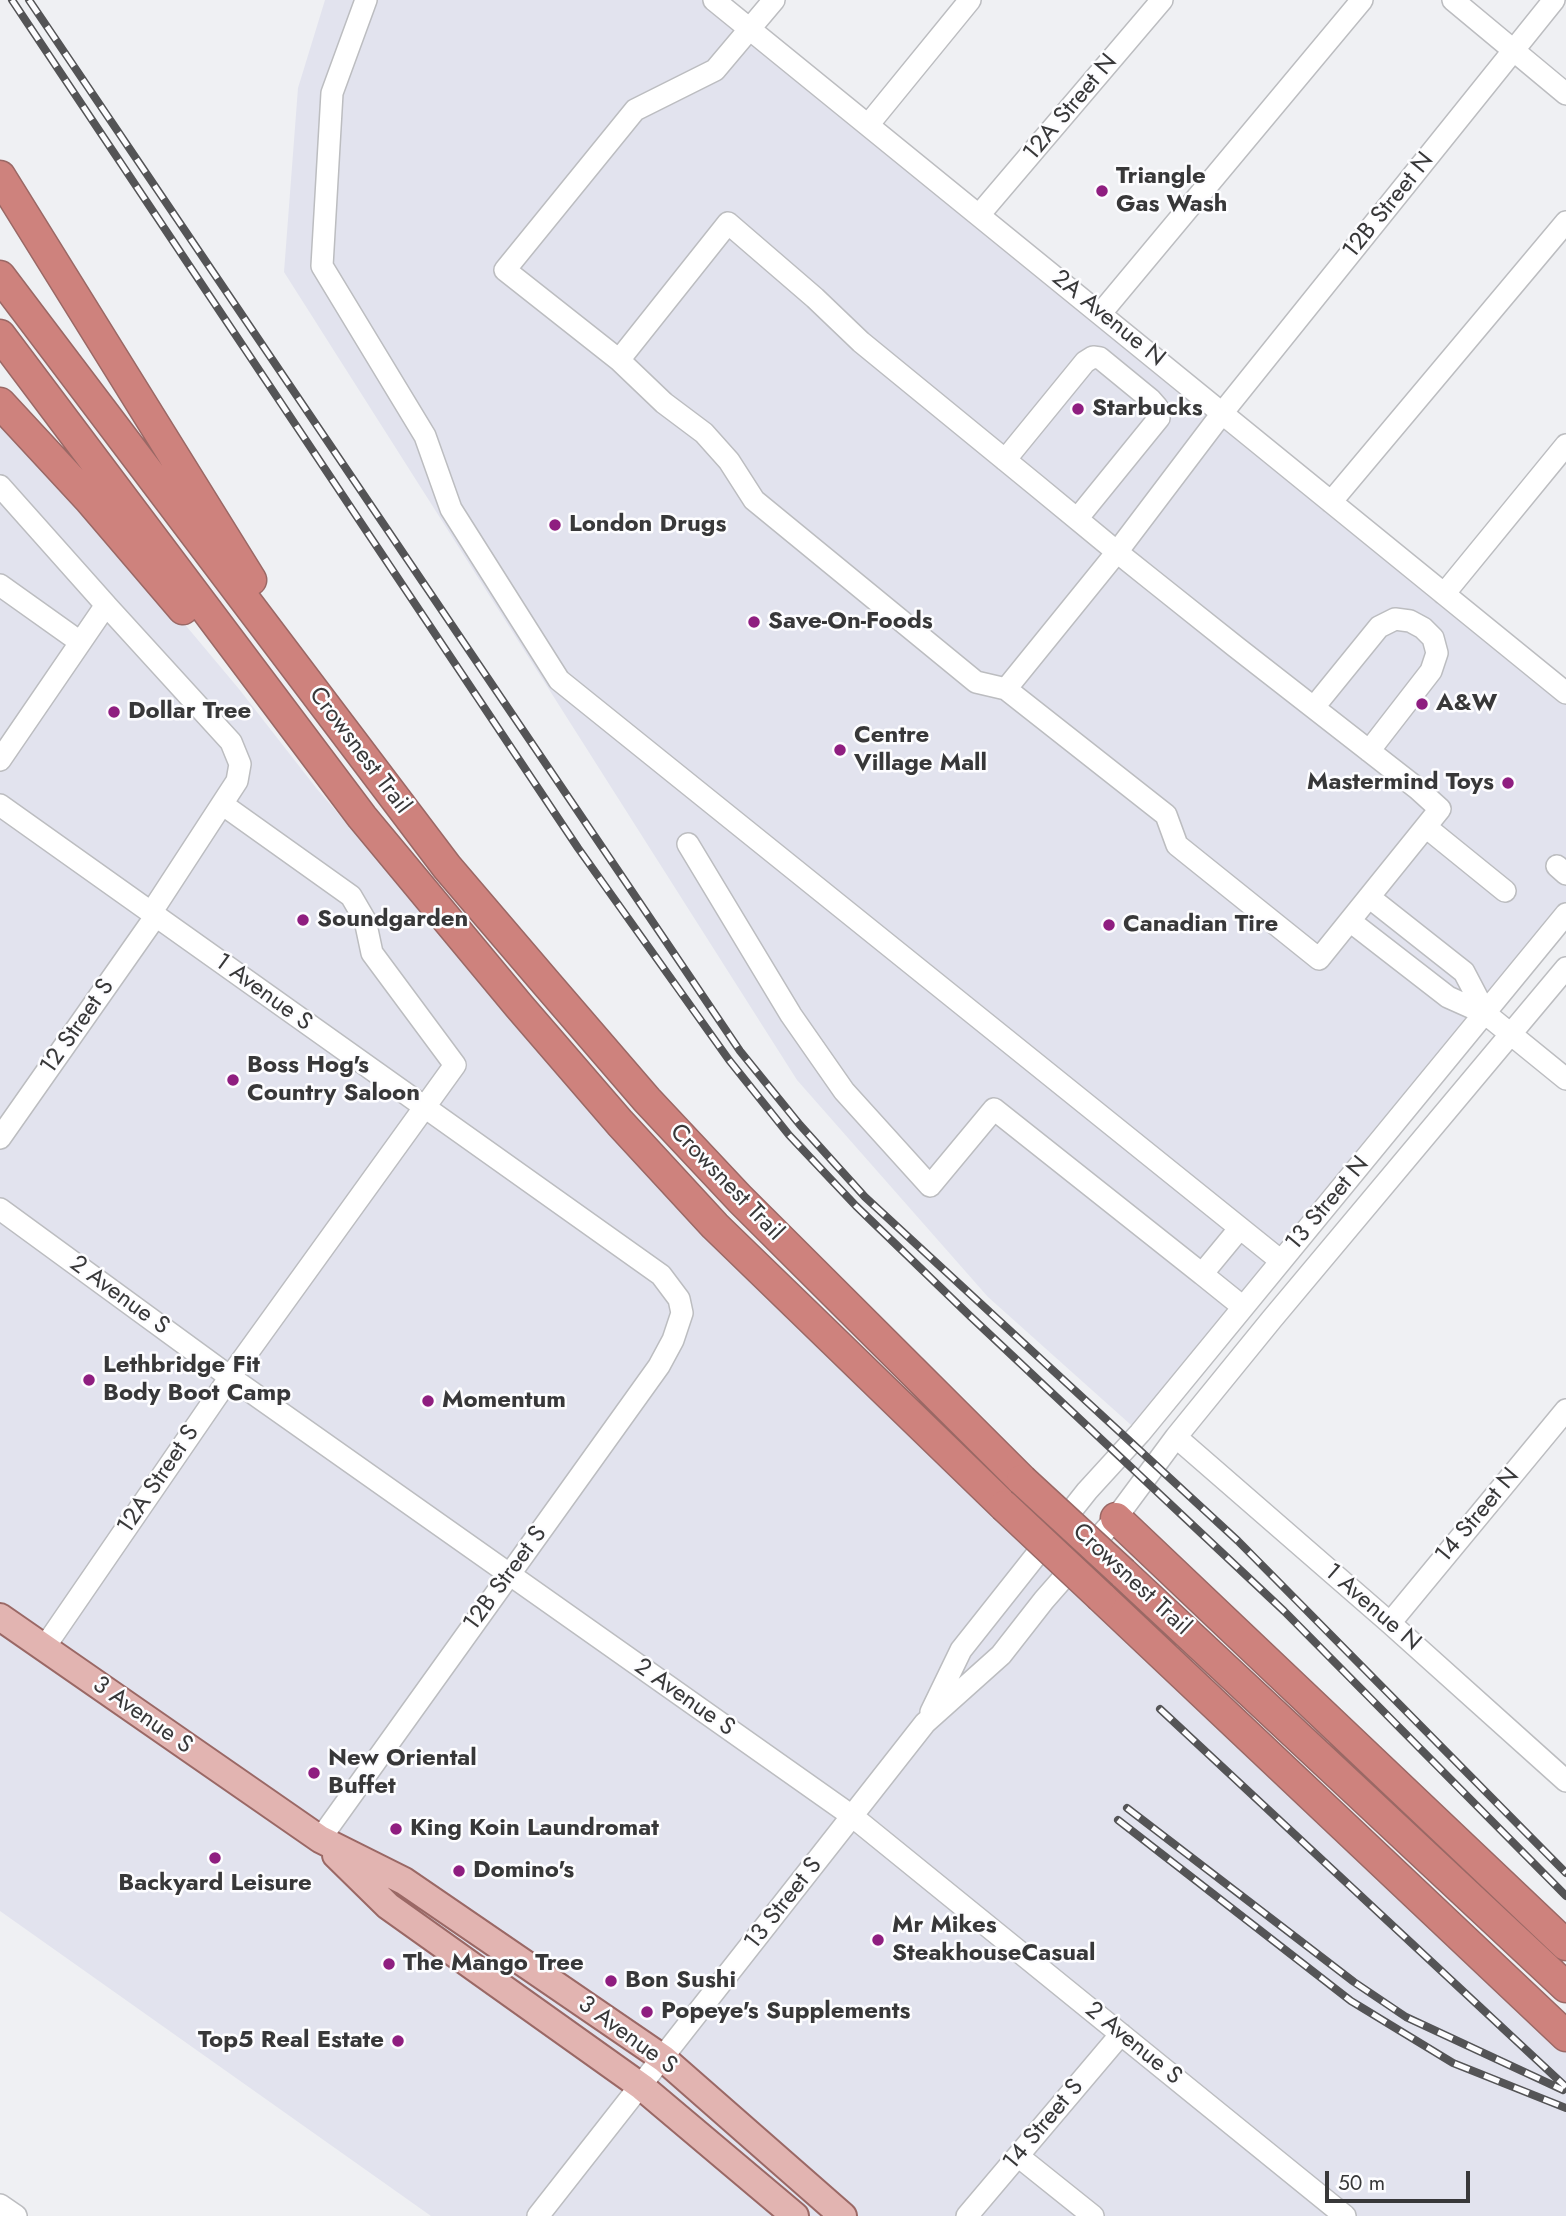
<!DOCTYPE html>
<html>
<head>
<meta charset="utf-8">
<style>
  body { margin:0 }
  #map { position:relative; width:1566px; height:2216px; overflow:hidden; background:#eff0f3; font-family:Jost,sans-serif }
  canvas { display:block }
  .scale { position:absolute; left:1325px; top:2171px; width:145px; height:32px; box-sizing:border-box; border:4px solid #383839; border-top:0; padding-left:9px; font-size:21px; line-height:24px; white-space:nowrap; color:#383839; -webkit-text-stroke:5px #fdfdff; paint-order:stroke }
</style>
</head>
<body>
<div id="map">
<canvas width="1566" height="2216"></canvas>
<div class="scale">50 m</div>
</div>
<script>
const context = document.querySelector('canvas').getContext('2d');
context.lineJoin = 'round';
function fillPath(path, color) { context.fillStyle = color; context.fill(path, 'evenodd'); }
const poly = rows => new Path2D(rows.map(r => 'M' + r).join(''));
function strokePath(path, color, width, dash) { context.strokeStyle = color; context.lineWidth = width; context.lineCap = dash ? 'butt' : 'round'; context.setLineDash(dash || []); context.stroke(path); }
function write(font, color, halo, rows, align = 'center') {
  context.font = font + ' Jost,sans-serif'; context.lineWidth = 5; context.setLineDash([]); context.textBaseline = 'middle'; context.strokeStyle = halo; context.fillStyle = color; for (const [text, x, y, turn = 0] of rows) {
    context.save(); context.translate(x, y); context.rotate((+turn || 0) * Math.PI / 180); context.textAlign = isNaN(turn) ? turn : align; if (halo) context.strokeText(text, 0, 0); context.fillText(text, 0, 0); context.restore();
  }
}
const built = poly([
  [325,0,714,0,1566,693,1566,910,1140,1433,988,1297,797,1080,284,272,298,88],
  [0,415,89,510,239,689,317,789,628,1148,815,1345,1566,2051,1566,2216,431,2216,0,1911]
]);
const minor = poly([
  [366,0,332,93,322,266,425,436,451,509,559,680,1281,1261],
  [714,0,1566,693],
  [774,0,715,70,635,110,505,270,619,360,664,403,704,433,729,461,754,500,976,682,1006,689],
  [1453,0,1566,94],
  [868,125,970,0],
  [979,215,1162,0],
  [1101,313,1362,0],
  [619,360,728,223,815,298,861,342,1037,486,1117,552,1152,580,1236,647,1418,789,1440,809,1319,959,1177,845,1166,815,1006,689,1117,552,1223,412,1554,0],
  [1005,460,1085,362,1093,357,1100,358,1150,399,1157,407,1159,418,1077,519],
  [0,486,106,605,0,760],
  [1331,502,1566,222],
  [0,585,80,642],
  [1444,594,1566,445],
  [106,605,231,742,240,764,237,781,151,913],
  [1314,707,1379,627,1395,619,1410,621,1423,628,1433,638,1437,653,1431,671,1369,751],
  [0,805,661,1275,679,1299,682,1313,673,1340,659,1366,320,1839],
  [1426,827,1505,891],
  [688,844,791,1015,844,1091,930,1186,994,1109,1202,1274],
  [1557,866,1566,874],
  [1369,897,1464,972,1486,1014],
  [1350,921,1448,997,1486,1014,1566,1079],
  [0,1138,155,917],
  [0,1209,230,1377,852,1816,1345,2216],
  [1240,1228,1202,1274,1243,1307],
  [1176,1437,1390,1623,1566,1781],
  [1390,1623,1566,1410],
  [44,1648,230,1377,455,1065,372,953,365,920,351,896,222,804],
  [931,1712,961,1650,1087,1491,1140,1433,1566,914],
  [1018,2156,1093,2216],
  [0,2205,16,2216],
  [538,2216,925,1723,1001,1655,1044,1600,1116,1518,1176,1437,1272,1319,1566,968],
  [967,2216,1121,2034]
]);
const major = poly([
  [0,1617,320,1839,404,1881,664,2059,843,2216],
  [336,1855,388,1906,642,2087,795,2216]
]);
const highway = poly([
  [0,176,251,580],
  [0,276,447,867,547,984,647,1100,740,1199,1022,1480],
  [0,335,362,817,519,1006,620,1123,715,1226,1004,1506],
  [0,403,89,499,183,609],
  [1116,1518,1566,1945],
  [1123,1573,1566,1987],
  [1101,1597,1566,2036]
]);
const rail = poly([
  [12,0,578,848,729,1060,789,1135,856,1206,970,1316,1284,1611,1566,1896],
  [29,0,740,1051,800,1125,865,1197,1238,1541,1566,1873],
  [1160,1709,1566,2087],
  [1127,1808,1354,1982,1406,2017,1563,2090],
  [1118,1820,1351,2001,1453,2063,1566,2108]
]);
const highwayBridge = poly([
  [1022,1480,1123,1573],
  [1004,1506,1101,1597]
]);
const markers = [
  [1102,191,7,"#8f1e80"],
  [1078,409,7,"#8f1e80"],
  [555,525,7,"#8f1e80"],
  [754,622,7,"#8f1e80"],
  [1422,704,7,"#8f1e80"],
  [114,712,7,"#8f1e80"],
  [840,750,7,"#8f1e80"],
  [1508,783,7,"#8f1e80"],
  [303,920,7,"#8f1e80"],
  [1109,925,7,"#8f1e80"],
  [233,1080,7,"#8f1e80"],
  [89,1380,7,"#8f1e80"],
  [428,1401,7,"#8f1e80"],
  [314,1773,7,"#8f1e80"],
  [396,1829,7,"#8f1e80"],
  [215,1858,7,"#8f1e80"],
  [459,1871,7,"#8f1e80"],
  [878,1940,7,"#8f1e80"],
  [389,1964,7,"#8f1e80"],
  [611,1981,7,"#8f1e80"],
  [647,2012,7,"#8f1e80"],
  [398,2041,7,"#8f1e80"]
];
const streetNames = [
  ["12A Street N",1071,108,-50],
  ["12B Street N",1389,206,-51],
  ["2A Avenue N",1108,319,39],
  ["Crowsnest Trail",359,751,53],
  ["1 Avenue S",263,993,36],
  ["12 Street S",78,1027,-55],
  ["Crowsnest Trail",726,1183,46],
  ["13 Street N",1328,1204,-50],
  ["2 Avenue S",119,1296,36],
  ["12A Street S",159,1480,-56],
  ["14 Street N",1478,1516,-50],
  ["12B Street S",506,1579,-54],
  ["Crowsnest Trail",1131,1580,43],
  ["1 Avenue N",1372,1608,41],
  ["2 Avenue S",684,1698,35],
  ["3 Avenue S",142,1716,35],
  ["13 Street S",784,1904,-52],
  ["3 Avenue S",627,2036,36],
  ["2 Avenue S",1133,2044,39],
  ["14 Street S",1044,2125,-50]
];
const poiNames = [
  ["Triangle",1116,177],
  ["Gas Wash",1116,205],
  ["Starbucks",1092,409],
  ["London Drugs",569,525],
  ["Save-On-Foods",768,622],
  ["A&W",1436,704],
  ["Dollar Tree",128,712],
  ["Centre",854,736],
  ["Village Mall",854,764],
  ["Mastermind Toys",1494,783,"right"],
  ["Soundgarden",317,920],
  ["Canadian Tire",1123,925],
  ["Boss Hog's",247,1066],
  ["Country Saloon",247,1094],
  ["Lethbridge Fit",103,1366],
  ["Body Boot Camp",103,1394],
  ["Momentum",442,1401],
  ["New Oriental",328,1759],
  ["Buffet",328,1787],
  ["King Koin Laundromat",410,1829],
  ["Domino's",473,1871],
  ["Backyard Leisure",215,1884,"center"],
  ["Mr Mikes",892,1926],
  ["SteakhouseCasual",892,1954],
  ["The Mango Tree",403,1964],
  ["Bon Sushi",625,1981],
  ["Popeye's Supplements",661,2012],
  ["Top5 Real Estate",384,2041,"right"]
];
fillPath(built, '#e2e3ee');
strokePath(minor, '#bcbdc0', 24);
strokePath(major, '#9a6865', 30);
strokePath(highway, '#9a6865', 33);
strokePath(minor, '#fff', 21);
strokePath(major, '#e2b4b1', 26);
strokePath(highway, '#ce827d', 30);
strokePath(rail, '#545456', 8);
strokePath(rail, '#fdfdff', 5, [16]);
strokePath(highwayBridge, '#9a6865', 33, []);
strokePath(highwayBridge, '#ce827d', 30);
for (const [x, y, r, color] of markers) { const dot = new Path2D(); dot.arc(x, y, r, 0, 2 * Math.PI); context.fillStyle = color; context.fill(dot); strokePath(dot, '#fdfdff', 2.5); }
write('24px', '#383839', '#fdfdff', streetNames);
write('bold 24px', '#383839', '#fdfdff', poiNames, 'left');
</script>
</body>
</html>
